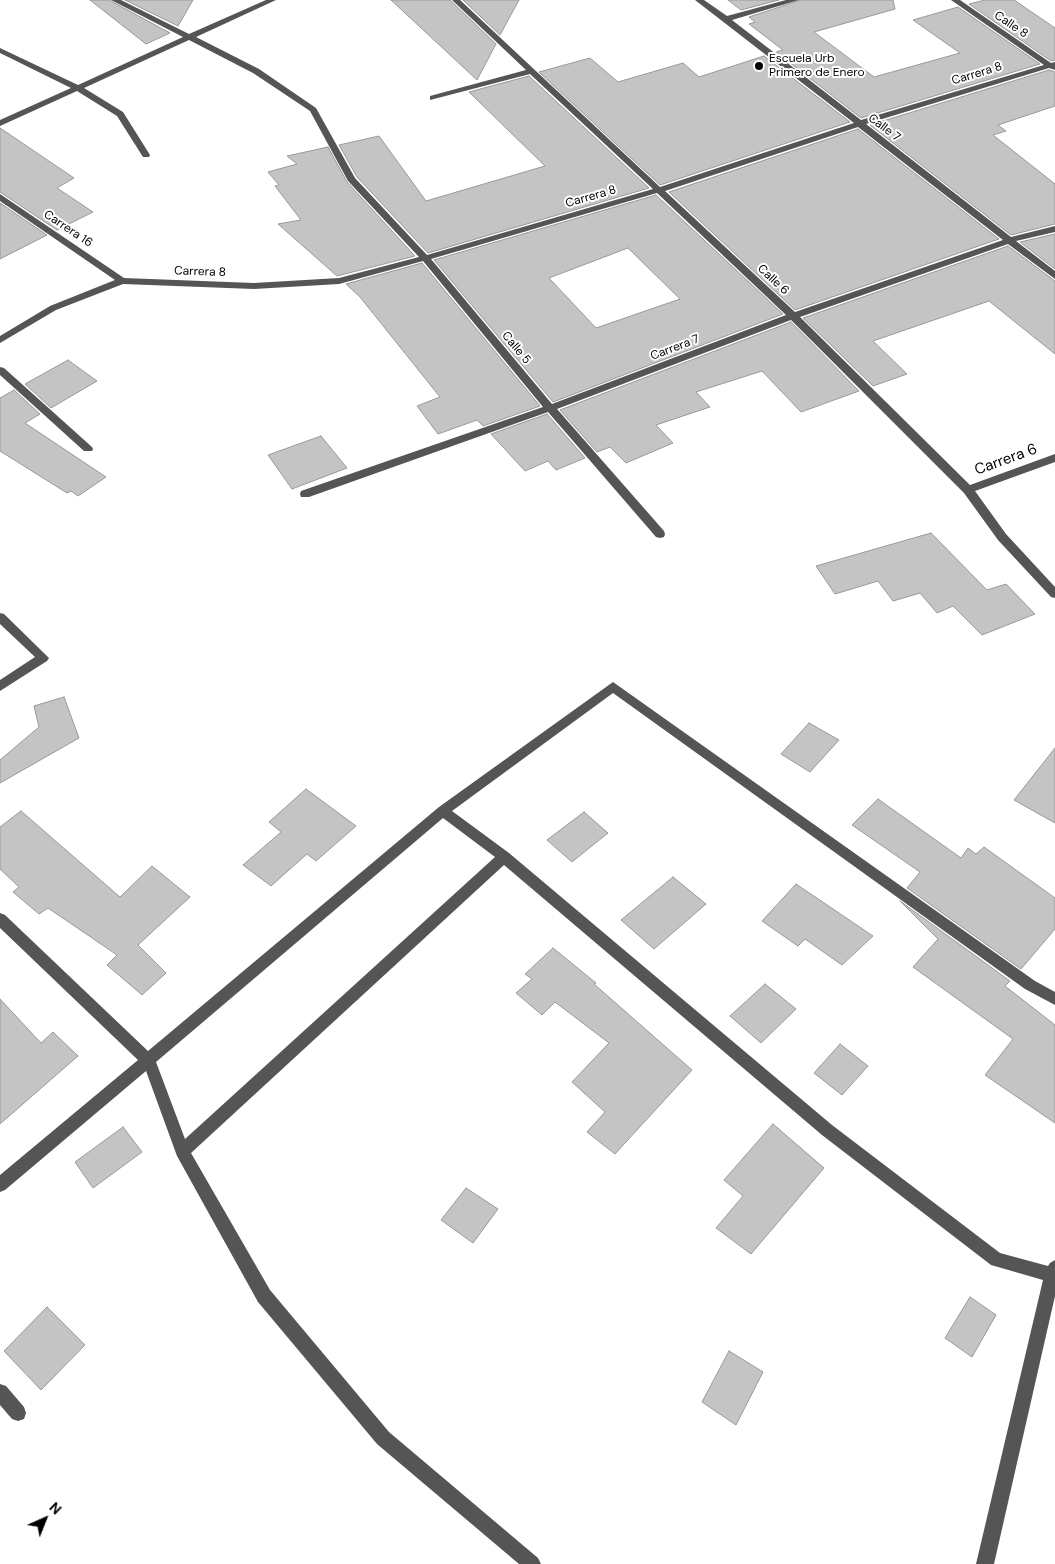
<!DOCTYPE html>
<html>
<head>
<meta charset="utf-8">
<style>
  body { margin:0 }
  #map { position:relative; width:1055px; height:1564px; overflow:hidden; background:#fff; font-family:"DM Sans",sans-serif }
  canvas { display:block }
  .north { position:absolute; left:20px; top:1494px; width:50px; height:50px; -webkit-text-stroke:4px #fff; paint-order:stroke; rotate:44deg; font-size:14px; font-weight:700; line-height:20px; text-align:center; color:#000 }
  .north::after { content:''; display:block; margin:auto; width:18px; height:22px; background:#000; clip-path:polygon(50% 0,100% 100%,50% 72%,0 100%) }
</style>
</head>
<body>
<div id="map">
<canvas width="1055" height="1564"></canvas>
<div class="north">N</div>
</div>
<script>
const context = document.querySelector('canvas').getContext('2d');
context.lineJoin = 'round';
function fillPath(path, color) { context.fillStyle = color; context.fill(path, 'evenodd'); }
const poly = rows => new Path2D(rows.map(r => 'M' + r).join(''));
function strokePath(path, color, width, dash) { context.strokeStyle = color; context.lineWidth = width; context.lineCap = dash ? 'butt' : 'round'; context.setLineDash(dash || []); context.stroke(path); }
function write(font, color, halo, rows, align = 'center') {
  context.font = font + ' "DM Sans",sans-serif'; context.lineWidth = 4; context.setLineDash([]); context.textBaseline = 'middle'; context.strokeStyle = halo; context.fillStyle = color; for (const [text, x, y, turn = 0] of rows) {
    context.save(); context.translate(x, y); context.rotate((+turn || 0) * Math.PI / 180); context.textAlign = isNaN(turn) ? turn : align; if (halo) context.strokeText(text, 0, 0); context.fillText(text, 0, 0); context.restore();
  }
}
const building = poly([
  [90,0,109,0,170,33,146,44,90,0],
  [125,0,193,0,178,26,125,0],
  [391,0,450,0,496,44,477,80,391,0],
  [463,0,519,0,500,35,463,0],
  [728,0,779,0,741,10,728,0],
  [801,0,893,0,895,9,814,32,874,77,960,53,913,20,958,7,1040,64,861,118,776,52,783,50,749,24,755,22,749,17,801,0],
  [985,0,1014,0,1055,28,1055,60,1051,61,969,4,985,0],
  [764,56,850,122,660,185,539,72,590,58,618,82,683,63,699,77,764,56],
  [1049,70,1055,72,1055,106,998,125,1006,131,993,135,1055,184,1055,224,1011,235,870,125,1049,70],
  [529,76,649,188,428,253,357,177,339,145,379,136,426,201,545,166,469,92,529,76],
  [0,128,74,178,57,188,93,212,57,230,0,192,0,128],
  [858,129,999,239,795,310,669,192,858,129],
  [328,147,347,182,415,256,337,276,278,224,301,220,275,186,279,185,268,172,297,164,287,156,328,147],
  [656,195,783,314,553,402,434,260,656,195],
  [628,248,680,299,596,328,549,278,628,248],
  [0,203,47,235,0,259,0,203],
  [1055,234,1055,269,1020,242,1055,234],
  [1008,246,1055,281,1055,354,989,301,873,341,907,374,873,386,803,318,1008,246],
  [422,263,540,406,483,426,477,420,438,434,417,406,440,397,360,297,346,284,422,263],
  [791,322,859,391,801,412,762,371,696,392,710,407,656,425,673,443,626,463,610,447,597,452,560,410,791,322],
  [68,360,97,381,51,408,25,384,68,360],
  [14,390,40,414,25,423,106,477,78,496,71,491,67,493,0,451,0,398,14,390],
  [547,414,585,458,556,470,548,461,525,471,491,434,547,414],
  [321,436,347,468,292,489,268,455,321,436],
  [931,533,987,590,1006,584,1035,614,982,635,953,606,937,613,920,593,893,601,878,581,835,594,816,566,931,533],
  [64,697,79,738,0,783,0,760,39,727,34,706,64,697],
  [809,723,839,740,810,772,781,754,809,723],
  [1055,748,1055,823,1014,800,1055,748],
  [306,789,356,826,316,861,307,854,271,886,243,865,281,832,269,822,306,789],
  [878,799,961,858,968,848,976,854,984,847,1055,898,1055,929,1021,969,907,888,920,872,852,825,878,799],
  [21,811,120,897,152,866,190,897,138,945,166,973,142,995,107,965,117,955,48,908,39,914,13,892,19,887,0,869,0,827,21,811],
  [584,812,608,833,572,862,547,840,584,812],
  [673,877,706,904,654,949,621,920,673,877],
  [796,884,873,936,842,965,805,939,798,946,762,921,796,884],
  [900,901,1010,981,1005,986,1055,1025,1055,1123,985,1075,1013,1039,913,967,938,939,900,901],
  [553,948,596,983,594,984,692,1070,615,1154,587,1132,605,1112,572,1082,609,1043,555,1002,542,1015,516,993,532,979,525,974,553,948],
  [765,984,796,1009,761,1043,730,1016,765,984],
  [0,999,41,1043,53,1032,78,1056,0,1124,0,999],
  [840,1044,868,1066,842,1095,814,1073,840,1044],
  [773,1124,824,1168,751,1254,716,1228,743,1196,724,1180,773,1124],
  [123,1127,142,1152,93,1188,75,1162,123,1127],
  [466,1188,498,1209,473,1243,441,1220,466,1188],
  [970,1297,996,1315,972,1357,945,1338,970,1297],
  [47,1307,85,1345,41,1390,4,1351,47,1307],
  [729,1351,763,1372,736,1425,702,1402,729,1351]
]);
const minor = poly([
  [111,0,121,0,189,34,266,0,276,0,196,37,259,69,316,108,355,178,427,255,653,189,530,74,430,100,430,96,526,70,452,0,460,0,660,187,854,123,695,0,704,0,727,16,786,0,799,0,732,20,861,120,1044,65,951,0,960,0,1051,63,1055,62,1055,70,1049,68,866,124,1011,237,1055,226,1055,232,1016,241,1055,271,1055,279,1008,244,800,317,970,485,1055,454,1055,462,975,491,1006,534,1055,587,1055,598,1051,597,998,540,964,493,791,320,557,409,664,531,665,534,664,537,660,538,656,537,548,412,309,497,301,497,300,494,301,491,543,407,423,261,339,284,254,289,123,284,56,310,0,343,0,336,50,306,115,280,0,201,0,194,124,278,254,283,339,278,419,257,348,181,310,111,253,73,189,40,84,88,123,112,150,155,149,157,143,157,117,116,77,91,0,126,0,120,71,88,0,53,0,48,78,85,183,37,111,0],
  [858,127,1003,240,795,312,665,191,858,127],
  [657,193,786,315,552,404,431,259,657,193],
  [0,367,4,368,92,447,93,449,92,451,84,451,0,375,0,367],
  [0,613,4,614,49,658,47,661,0,691,0,680,35,657,0,624,0,613],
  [613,682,1035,981,1055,992,1055,1005,1025,989,613,693,452,811,509,853,832,1125,1000,1253,1048,1266,1050,1263,1055,1260,1055,1296,994,1564,976,1564,1043,1280,991,1265,822,1135,504,865,191,1153,270,1290,389,1432,538,1558,541,1564,519,1564,377,1444,258,1302,177,1156,146,1071,5,1190,0,1192,0,1175,138,1060,0,928,0,913,5,915,148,1051,439,807,613,682],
  [443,818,495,857,185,1139,156,1062,443,818],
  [0,1384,6,1386,24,1407,26,1413,24,1419,18,1421,12,1419,0,1405,0,1384]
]);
const markers = [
  [759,66,5,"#000"]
];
const farStreetnames = [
  ["Calle 8",1011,25,34],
  ["Carrera 8",977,74,-17],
  ["Calle 7",884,128,37],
  ["Carrera 8",591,197,-16],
  ["Carrera 16",68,229,34],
  ["Carrera 8",200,272,2],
  ["Calle 6",773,280,43],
  ["Calle 5",516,348,50],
  ["Carrera 7",675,348,-21]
];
const farPoinames = [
  ["Escuela Urb",769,59],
  ["Primero de Enero",769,73]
];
const streetNames = [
  ["Carrera 6",1006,460,-20]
];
fillPath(building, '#c4c4c4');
strokePath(building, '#999', 1);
fillPath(minor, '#555');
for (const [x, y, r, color] of markers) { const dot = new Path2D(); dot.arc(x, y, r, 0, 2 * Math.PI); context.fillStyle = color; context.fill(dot); strokePath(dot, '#fff', 2); }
write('12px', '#000', '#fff', farStreetnames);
write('12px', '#000', '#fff', farPoinames, 'left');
write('15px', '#000', '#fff', streetNames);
</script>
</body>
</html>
